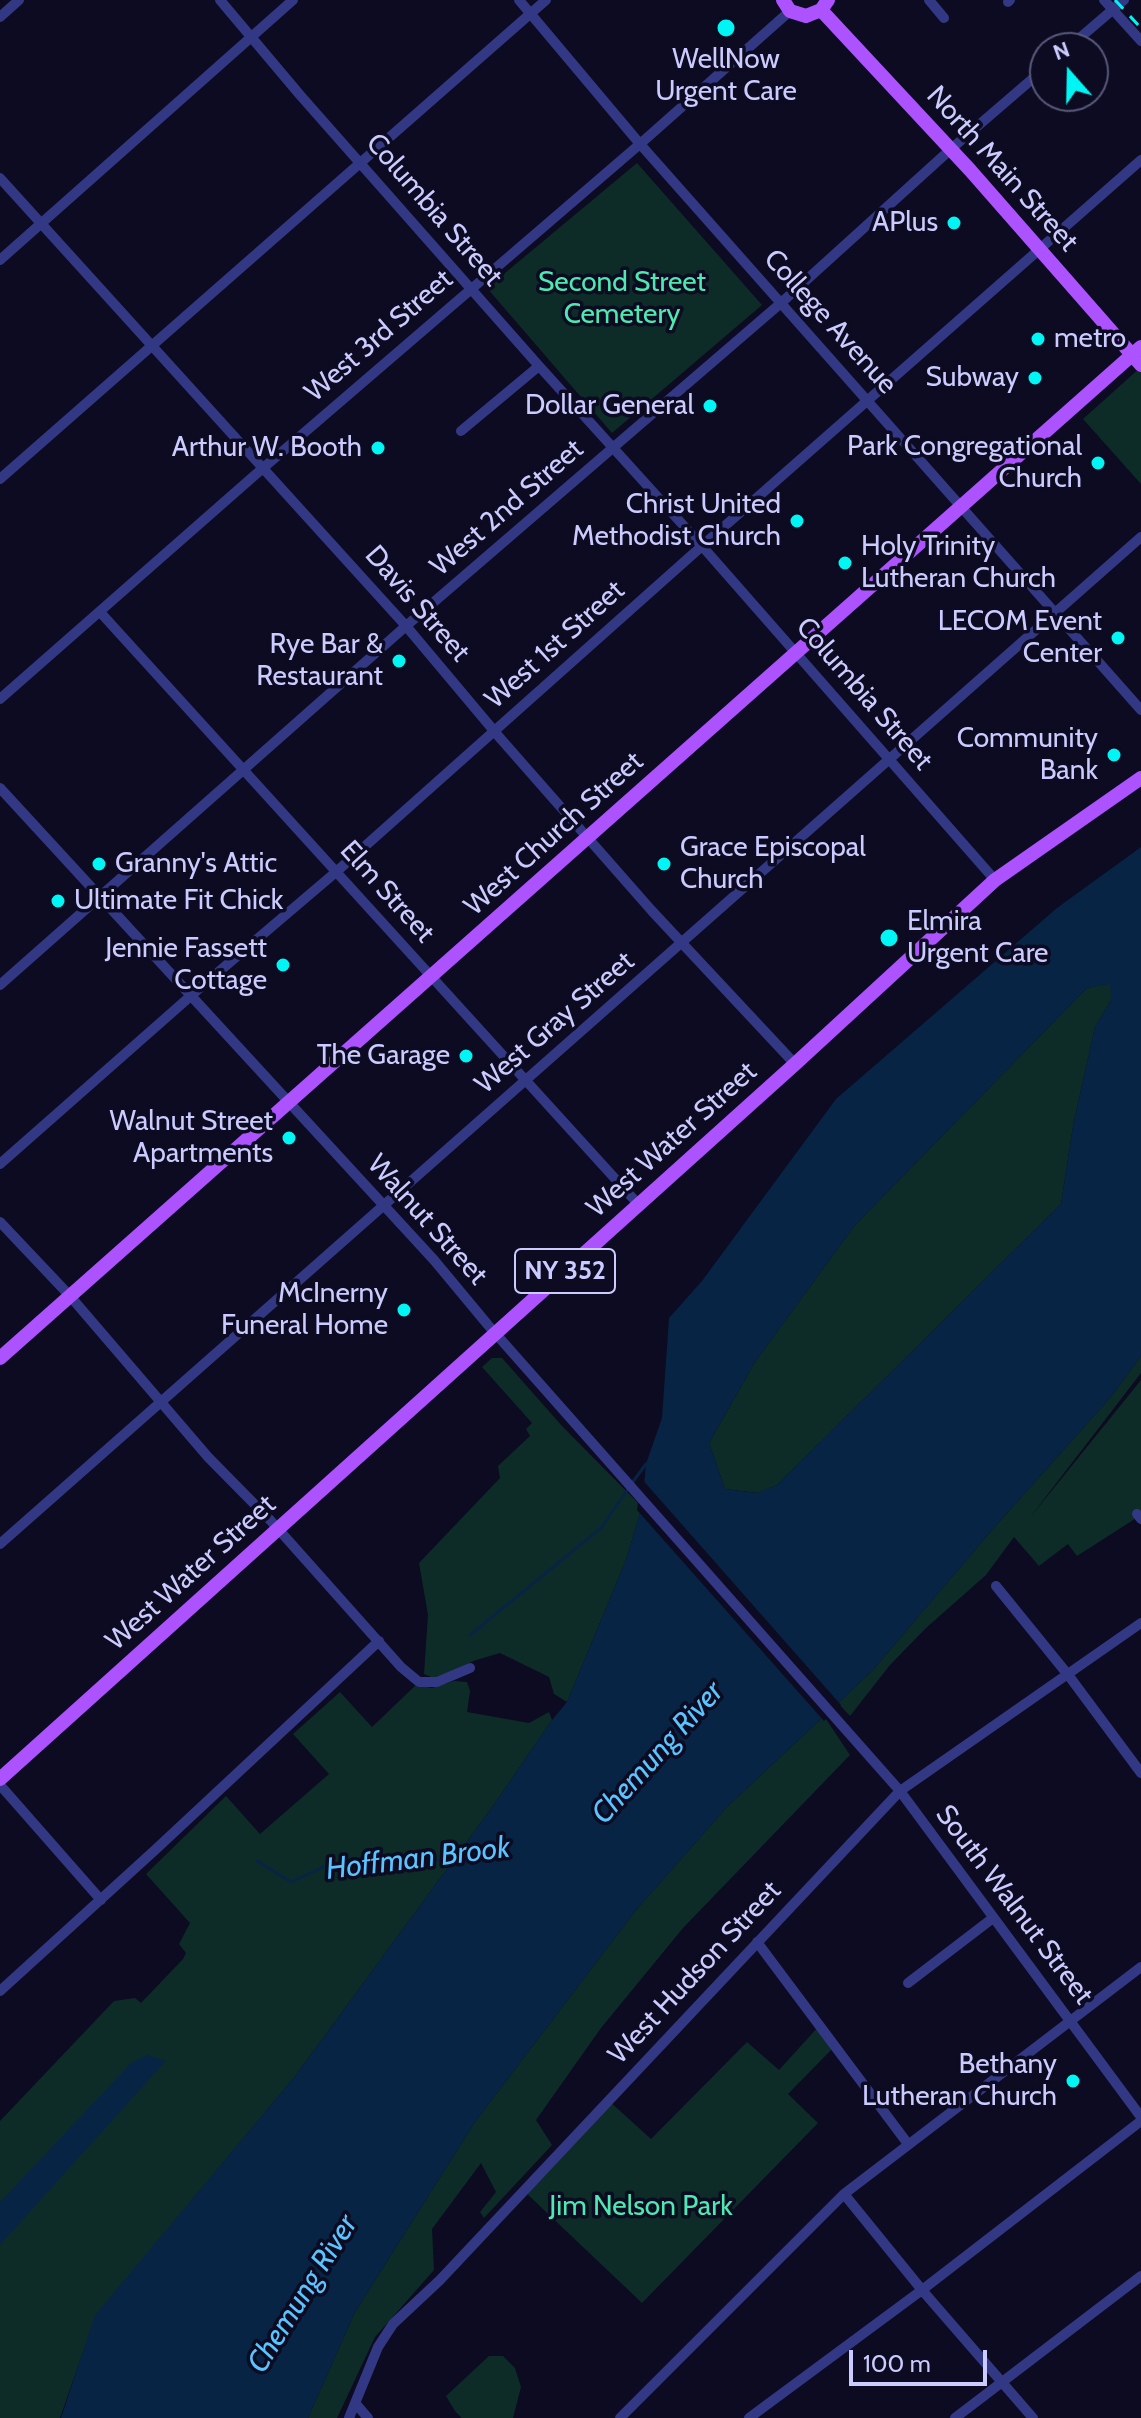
<!DOCTYPE html>
<html>
<head>
<meta charset="utf-8">
<style>
  body { margin:0 }
  #map { position:relative; width:1141px; height:2418px; overflow:hidden; background:#0c0b21; font-family:Cabin,sans-serif }
  canvas { display:block }
  .north { position:absolute; left:1029px; top:32px; width:80px; height:80px; box-sizing:border-box; background:#0c0b21; border:2px solid #58587a; border-radius:50%; rotate:340deg; font-size:22px; font-weight:700; line-height:32px; text-align:center; color:#cbcbff }
  .north::after { content:''; display:block; margin:auto; width:28px; height:36px; background:#00f6f4; clip-path:polygon(50% 0,100% 100%,50% 72%,0 100%) }
  .scale { position:absolute; left:849px; top:2350px; width:138px; height:36px; box-sizing:border-box; border:4px solid #cbcbff; border-top:0; padding-left:10px; font-size:24px; line-height:28px; white-space:nowrap; color:#cbcbff; -webkit-text-stroke:6px #0c0b21; paint-order:stroke }
</style>
</head>
<body>
<div id="map">
<canvas width="1141" height="2418"></canvas>
<div class="north">N</div>
<div class="scale">100 m</div>
</div>
<script>
const context = document.querySelector('canvas').getContext('2d');
context.lineJoin = 'round';
function fillPath(path, color) { context.fillStyle = color; context.fill(path, 'evenodd'); }
const poly = rows => new Path2D(rows.map(r => 'M' + r).join(''));
function strokePath(path, color, width, dash) { context.strokeStyle = color; context.lineWidth = width; context.lineCap = dash ? 'butt' : 'round'; context.setLineDash(dash || []); context.stroke(path); }
function write(font, color, halo, rows, align = 'center') {
  context.font = font + ' Cabin,sans-serif'; context.lineWidth = 7; context.setLineDash([]); context.textBaseline = 'middle'; context.strokeStyle = halo; context.fillStyle = color; for (const [text, x, y, turn = 0] of rows) {
    context.save(); context.translate(x, y); context.rotate((+turn || 0) * Math.PI / 180); context.textAlign = isNaN(turn) ? turn : align; if (halo) context.strokeText(text, 0, 0); context.fillText(text, 0, 0); context.restore();
  }
}
const green = poly([
  [637,163,762,305,612,433,487,288],
  [1141,367,1141,484,1083,419],
  [1111,983,1111,1000,1095,1027,1073,1126,1061,1204,777,1485,758,1493,725,1489,709,1443,755,1362,855,1225,1087,988],
  [1141,1356,1141,1373,1028,1520,1141,1380,1141,1515,1077,1556,1068,1544,1039,1566,1014,1537,986,1575,926,1628,890,1665,850,1716,838,1703,872,1671,992,1530,1110,1398],
  [492,1358,502,1358,562,1426,642,1507,626,1560,567,1702,554,1694,549,1677,500,1653,473,1661,436,1679,424,1674,428,1615,419,1563,500,1478,498,1466,530,1436,526,1429,532,1423,482,1367],
  [454,1681,467,1682,470,1691,467,1712,529,1723,549,1712,552,1720,493,1806,296,2075,96,2315,60,2418,0,2418,0,2121,114,2001,135,1998,141,2003,183,1959,186,1953,179,1944,190,1923,146,1874,226,1796,260,1834,329,1774,293,1734,340,1692,372,1727,416,1685,432,1688],
  [824,1716,850,1755,683,1928,601,2028,536,2120,552,2145,484,2218,480,2212,496,2192,481,2163,432,2229,434,2270,375,2337,337,2418,308,2418,355,2312,475,2122,636,1910,727,1807],
  [819,2026,834,2047,788,2094,818,2123,642,2303,524,2191,608,2100,651,2139,747,2042,779,2070],
  [489,2356,503,2356,515,2368,521,2387,513,2418,462,2418,455,2411,446,2396]
]);
const water = poly([
  [1141,847,1141,1356,1110,1398,992,1530,872,1671,727,1807,636,1910,475,2122,355,2312,308,2418,61,2418,95,2315,296,2075,493,1806,552,1720,567,1702,626,1560,642,1507,646,1464,662,1418,669,1318,702,1281,836,1099,1057,908],
  [1110,984,1111,1000,1095,1027,1073,1126,1061,1204,777,1485,757,1493,725,1489,709,1443,755,1362,855,1225,1087,988],
  [147,2055,166,2061,0,2245,0,2202,131,2063]
]);
const pier = poly([
  [641,1478,841,1705,824,1721,637,1510]
]);
const stream = poly([
  [632,1483,646,1464],
  [470,1635,601,1528,628,1489],
  [257,1861,291,1882,330,1864,455,1860]
]);
const minor = poly([
  [220,0,300,95,539,366,702,546,995,880],
  [519,0,640,144,1141,710],
  [929,0,944,18],
  [1104,0,1141,41],
  [1008,2,1010,0],
  [0,17,19,0],
  [1068,48,1124,0],
  [0,178,406,626,500,738,652,911,795,1064],
  [0,260,293,0],
  [461,431,539,366],
  [0,479,546,0],
  [100,612,639,1205],
  [0,699,255,475,640,144,790,11],
  [0,788,434,1260,488,1325,900,1791,1141,2117],
  [0,985,406,626,781,303,951,149,1045,68],
  [0,1164,202,986,336,872,702,546,1141,160],
  [0,1222,70,1296,208,1457,271,1521,401,1667,419,1682,437,1682,470,1668],
  [1137,1514,1141,1519],
  [0,1544,1141,537],
  [996,1586,1069,1676,1141,1773],
  [0,1785,101,1900],
  [757,1942,908,2144],
  [908,1983,993,1918],
  [0,1991,155,1850,379,1641],
  [844,2194,922,2290,1033,2418],
  [356,2404,368,2418],
  [349,2418,378,2347,393,2324,440,2280,900,1791,1141,1623],
  [620,2418,844,2194,1141,1967],
  [749,2418,922,2290,1141,2121],
  [955,2418,1141,2276]
]);
const major = poly([
  [783,0,790,11,806,16,821,10,828,0],
  [821,10,970,170,1141,365],
  [0,1358,1141,347],
  [0,1779,795,1064,995,880,1141,778]
]);
const rail = poly([
  [1115,0,1141,28]
]);
const markers = [
  [726,28,10,"#00f6f4"],
  [954,223,8,"#00f6f4"],
  [1038,339,8,"#00f6f4"],
  [1035,378,8,"#00f6f4"],
  [710,406,8,"#00f6f4"],
  [378,448,8,"#00f6f4"],
  [1098,463,8,"#00f6f4"],
  [797,521,8,"#00f6f4"],
  [845,563,8,"#00f6f4"],
  [1118,638,8,"#00f6f4"],
  [399,661,8,"#00f6f4"],
  [1114,755,8,"#00f6f4"],
  [99,864,8,"#00f6f4"],
  [664,864,8,"#00f6f4"],
  [58,901,8,"#00f6f4"],
  [889,938,10,"#00f6f4"],
  [283,965,8,"#00f6f4"],
  [466,1056,8,"#00f6f4"],
  [289,1138,8,"#00f6f4"],
  [404,1310,8,"#00f6f4"],
  [1073,2081,8,"#00f6f4"]
];
const shields = [
  [565,1271,100]
];
const shieldNames = [
  ["NY 352",565,1271]
];
const poiNames = [
  ["WellNow",726,60,"center"],
  ["Urgent Care",726,92,"center"],
  ["APlus",938,223],
  ["metro",1054,339,"left"],
  ["Subway",1019,378],
  ["Dollar General",694,406],
  ["Park Congregational",1082,447],
  ["Church",1082,479],
  ["Arthur W. Booth",362,448],
  ["Christ United",781,505],
  ["Methodist Church",781,537],
  ["Holy Trinity",861,547,"left"],
  ["Lutheran Church",861,579,"left"],
  ["LECOM Event",1102,622],
  ["Center",1102,654],
  ["Rye Bar &",383,645],
  ["Restaurant",383,677],
  ["Community",1098,739],
  ["Bank",1098,771],
  ["Grace Episcopal",680,848,"left"],
  ["Church",680,880,"left"],
  ["Granny's Attic",115,864,"left"],
  ["Ultimate Fit Chick",74,901,"left"],
  ["Elmira",907,922,"left"],
  ["Urgent Care",907,954,"left"],
  ["Jennie Fassett",267,949],
  ["Cottage",267,981],
  ["The Garage",450,1056],
  ["Walnut Street",273,1122],
  ["Apartments",273,1154],
  ["McInerny",388,1294],
  ["Funeral Home",388,1326],
  ["Bethany",1057,2065],
  ["Lutheran Church",1057,2097]
];
const streetNames = [
  ["North Main Street",1002,169,48],
  ["Columbia Street",434,210,49],
  ["College Avenue",830,322,48],
  ["West 3rd Street",379,336,-41],
  ["West 2nd Street",507,508,-41],
  ["Davis Street",417,604,49],
  ["West 1st Street",555,645,-42],
  ["Columbia Street",864,694,49],
  ["West Church Street",554,834,-42],
  ["Elm Street",387,892,48],
  ["West Gray Street",555,1023,-41],
  ["West Water Street",672,1140,-42],
  ["Walnut Street",427,1220,48],
  ["West Water Street",191,1573,-42],
  ["South Walnut Street",1014,1905,53],
  ["West Hudson Street",695,1973,-47]
];
const parkNames = [
  ["Second Street",622,283],
  ["Cemetery",622,315],
  ["Jim Nelson Park",641,2207]
];
const waterNames = [
  ["Chemung River",658,1753,-48],
  ["Hoffman Brook",418,1859,-7],
  ["Chemung River",303,2294,-58]
];
fillPath(green, '#0e2c27');
fillPath(water, '#072444');
fillPath(pier, '#0c0b21');
strokePath(stream, '#072444', 3);
strokePath(minor, '#323884', 10);
strokePath(major, '#ac52ff', 14);
strokePath(rail, '#00f6f4', 3, [12, 10]);
for (const [x, y, r, color] of markers) { const dot = new Path2D(); dot.arc(x, y, r, 0, 2 * Math.PI); context.fillStyle = color; context.fill(dot); strokePath(dot, '#0c0b21', 3); }
for (const [x, y, w] of shields) { const box = new Path2D(); box.roundRect(x - w / 2, y - 22, w, 44, 6); context.fillStyle = '#0c0b21'; context.fill(box); strokePath(box, '#cbcbff', 2); }
write('bold 26px', '#cbcbff', null, shieldNames);
write('28px', '#cbcbff', '#0c0b21', poiNames, 'right');
write('28px', '#cbcbff', '#0c0b21', streetNames);
write('28px', '#4de9b1', '#0c0b21', parkNames);
write('italic 30px', '#59c4ff', '#0c0b21', waterNames);
</script>
</body>
</html>
